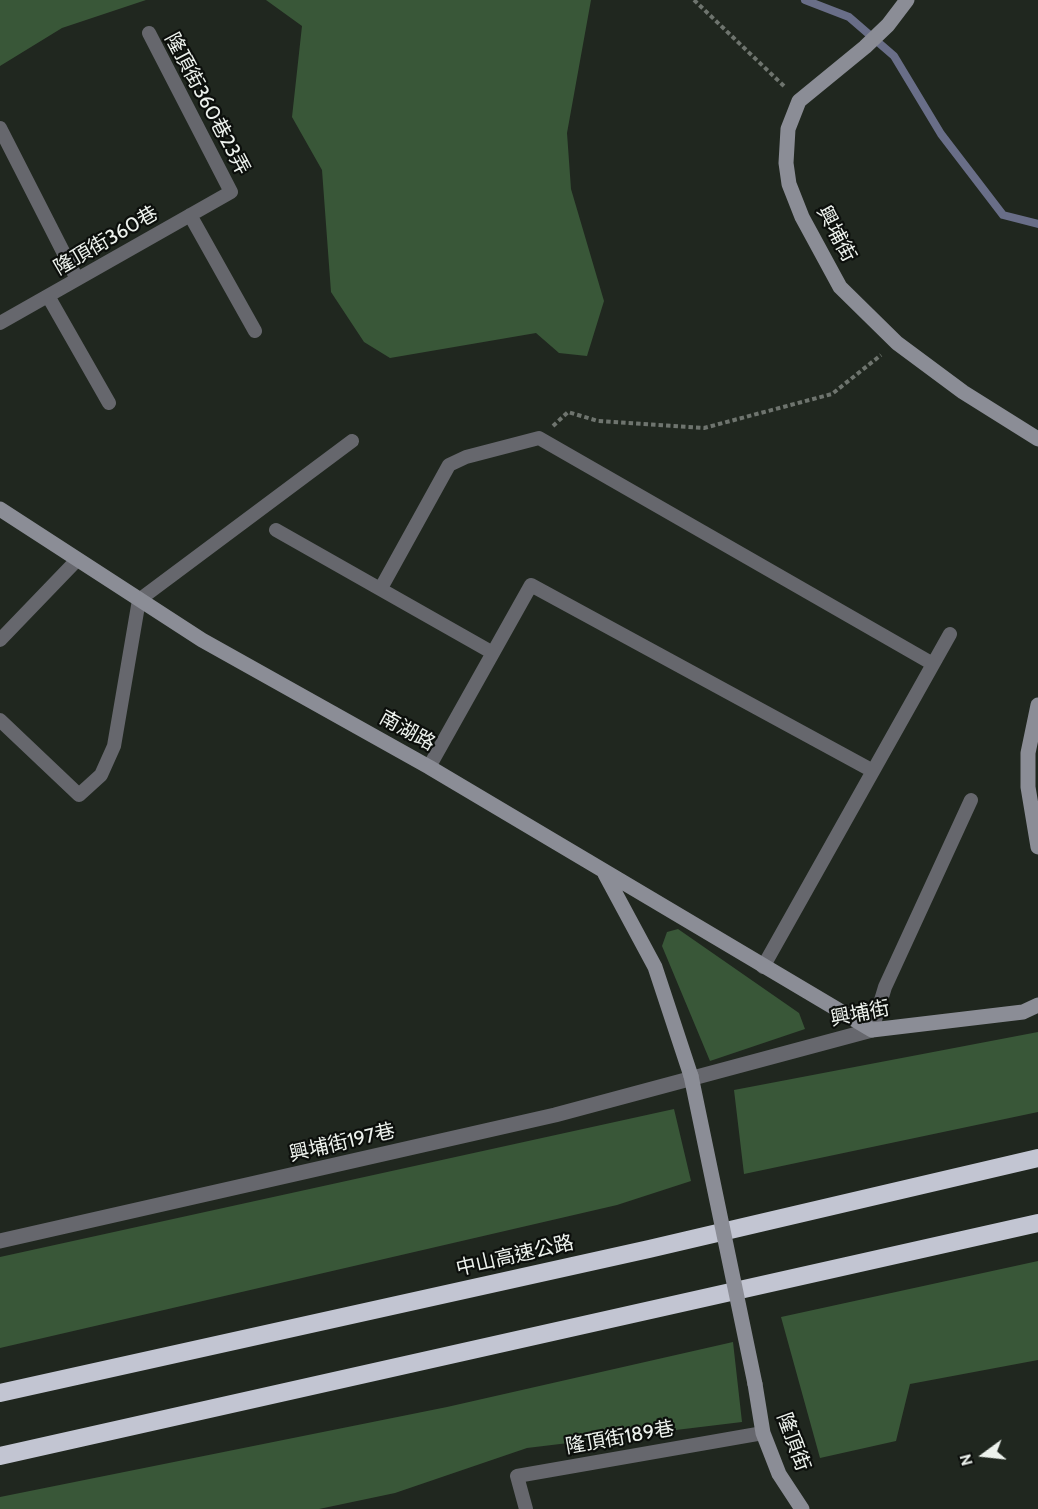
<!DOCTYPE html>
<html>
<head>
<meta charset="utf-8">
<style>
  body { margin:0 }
  #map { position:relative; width:1038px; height:1509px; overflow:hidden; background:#20271f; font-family:Cabin,sans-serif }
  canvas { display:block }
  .north { position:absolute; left:954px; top:1425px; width:60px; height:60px; -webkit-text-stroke:4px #0c0f0c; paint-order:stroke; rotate:255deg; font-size:16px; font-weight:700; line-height:24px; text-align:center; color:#edf2ed }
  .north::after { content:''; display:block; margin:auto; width:21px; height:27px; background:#edf2ed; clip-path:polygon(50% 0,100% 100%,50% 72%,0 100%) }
</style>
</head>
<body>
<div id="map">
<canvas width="1038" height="1509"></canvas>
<div class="north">N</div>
</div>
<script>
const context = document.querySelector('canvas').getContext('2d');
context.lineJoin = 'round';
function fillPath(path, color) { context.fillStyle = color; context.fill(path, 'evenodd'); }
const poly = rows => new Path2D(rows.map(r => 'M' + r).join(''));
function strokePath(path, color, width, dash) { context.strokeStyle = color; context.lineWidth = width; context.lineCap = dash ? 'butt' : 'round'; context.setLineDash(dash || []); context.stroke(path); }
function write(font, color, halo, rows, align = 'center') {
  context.font = font + ' Cabin,"Noto Sans TC",sans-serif'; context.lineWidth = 4.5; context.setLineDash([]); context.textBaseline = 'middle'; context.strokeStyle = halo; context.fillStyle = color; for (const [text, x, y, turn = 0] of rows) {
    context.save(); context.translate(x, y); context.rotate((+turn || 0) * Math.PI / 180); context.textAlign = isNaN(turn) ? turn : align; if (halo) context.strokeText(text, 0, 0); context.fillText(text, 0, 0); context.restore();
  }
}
const green = poly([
  [0,0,146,0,62,28,0,66],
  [266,0,591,0,567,133,571,189,604,301,587,356,559,353,536,333,390,358,364,342,331,292,322,170,292,117,302,26],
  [678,929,799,1013,805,1029,710,1061,662,946,667,932],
  [1038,1032,1038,1112,744,1174,734,1090],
  [674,1109,691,1181,617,1205,0,1348,0,1257],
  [1038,1261,1038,1360,910,1384,896,1441,820,1458,781,1317],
  [733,1342,742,1422,527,1448,395,1493,319,1509,0,1509,0,1497,447,1407]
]);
const stream = poly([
  [805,0,849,17,894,56,941,134,1003,215,1038,224]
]);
const path = poly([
  [694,0,786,88],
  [553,426,568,412,598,421,704,428,832,394,881,355]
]);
const lane = poly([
  [0,128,77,279],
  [190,215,255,331],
  [48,296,109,403],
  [0,323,231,192,149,33],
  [276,530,493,653],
  [381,588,449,465,466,457,539,438,933,664],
  [0,640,77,560],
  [0,720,79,795,101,775,114,746,139,600,352,441],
  [429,767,531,585,873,771],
  [763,967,950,634],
  [872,1030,885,987,971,800],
  [526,1509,517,1476,763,1433]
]);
const street = poly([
  [0,1241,555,1115,872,1030]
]);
const secondary = poly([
  [907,0,888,25,865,47,799,101,788,129,786,163,789,184,802,217,840,287,897,343,963,392,1038,439],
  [0,509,202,640,429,767,872,1030,1023,1012,1038,1005],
  [1038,705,1028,753,1028,787,1038,847],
  [605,874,655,967,691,1076],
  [755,1384,763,1433,779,1474,802,1509]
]);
const highway = poly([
  [0,1393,649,1249,1038,1158],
  [0,1456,1038,1223]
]);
const secondaryBridge = poly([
  [691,1076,755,1384]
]);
const streetNames = [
  ["隆頂街360巷23弄",207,104,62],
  ["興埔街",836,234,62],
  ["隆頂街360巷",106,241,-30],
  ["南湖路",407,731,29],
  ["興埔街",860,1014,-11],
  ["興埔街197巷",342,1143,-13],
  ["中山高速公路",515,1256,-13],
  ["隆頂街189巷",620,1438,-10],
  ["隆頂街",793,1442,70]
];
fillPath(green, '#395738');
strokePath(stream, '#696e88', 8);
strokePath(path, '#6e746e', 4, [4.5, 3]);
strokePath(lane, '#66676d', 14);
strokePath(street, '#66676d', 15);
strokePath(secondary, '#8b8d96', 15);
strokePath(highway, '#c2c5d2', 18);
strokePath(secondaryBridge, '#8b8d96', 15);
write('20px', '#edf2ed', '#0c0f0c', streetNames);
</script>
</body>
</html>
